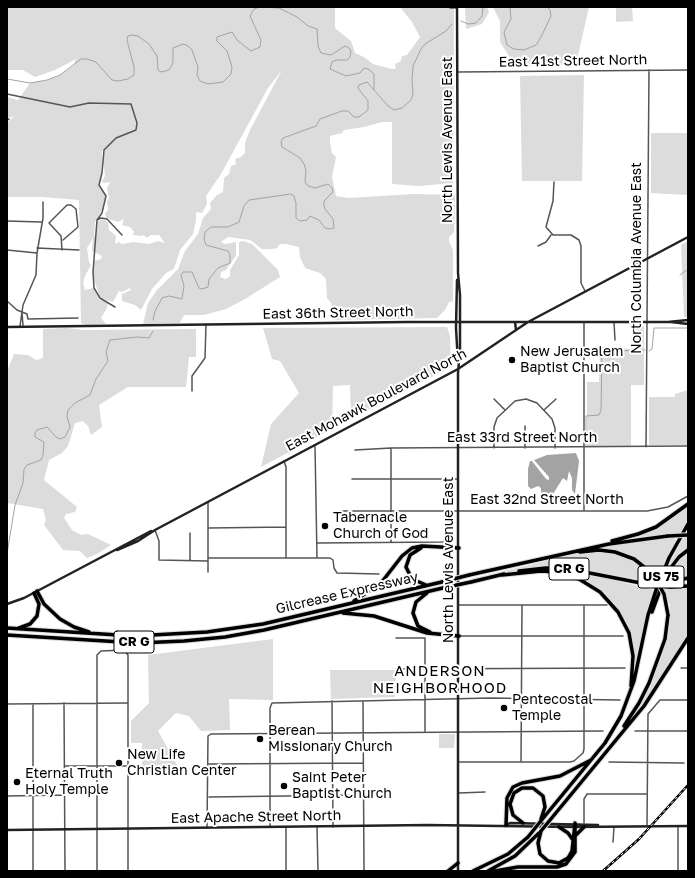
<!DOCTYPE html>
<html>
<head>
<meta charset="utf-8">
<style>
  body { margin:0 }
  #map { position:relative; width:695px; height:878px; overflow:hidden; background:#fff; font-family:"Golos Text",sans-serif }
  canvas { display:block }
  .frame { position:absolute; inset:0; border:8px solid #000; pointer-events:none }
</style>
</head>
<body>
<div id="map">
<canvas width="695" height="878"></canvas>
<div class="frame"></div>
</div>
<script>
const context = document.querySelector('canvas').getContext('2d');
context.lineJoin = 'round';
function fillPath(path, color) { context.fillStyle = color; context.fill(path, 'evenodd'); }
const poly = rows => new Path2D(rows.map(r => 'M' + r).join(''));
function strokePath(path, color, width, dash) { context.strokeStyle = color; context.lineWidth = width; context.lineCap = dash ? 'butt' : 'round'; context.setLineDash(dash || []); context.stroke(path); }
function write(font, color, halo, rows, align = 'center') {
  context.font = font + ' "Golos Text",sans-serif'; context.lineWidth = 4; context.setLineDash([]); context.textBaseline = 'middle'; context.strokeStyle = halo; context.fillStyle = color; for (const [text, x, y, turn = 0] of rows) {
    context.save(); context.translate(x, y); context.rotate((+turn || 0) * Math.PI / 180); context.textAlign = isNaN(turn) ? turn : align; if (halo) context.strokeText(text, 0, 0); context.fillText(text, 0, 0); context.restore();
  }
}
const green = poly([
  [7,7,335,7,335,28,351,41,355,53,364,57,373,64,392,69,396,69,395,64,401,61,402,56,407,55,420,37,412,22,400,7,452,7,454,10,453,183,419,186,392,184,392,122,382,122,364,127,344,130,342,133,330,136,330,142,332,153,336,157,332,177,336,196,348,198,414,194,455,195,454,232,449,237,449,241,453,250,453,301,449,302,445,310,437,318,334,320,331,303,327,298,326,279,320,273,305,268,300,257,299,247,286,244,280,244,277,248,272,249,262,249,250,240,228,237,221,242,225,244,236,242,236,256,226,270,221,272,220,277,226,279,230,276,230,270,239,255,239,242,243,241,252,244,278,270,280,277,245,299,226,309,204,315,184,315,180,323,143,324,148,303,157,290,178,269,185,251,198,234,203,218,211,209,210,203,217,195,223,192,224,178,229,174,231,166,236,164,235,159,241,157,245,153,245,143,250,130,282,70,268,88,221,174,206,196,207,204,202,213,196,212,196,221,193,234,180,250,174,269,166,273,152,289,141,310,135,305,122,301,122,294,131,290,130,288,122,292,119,291,113,302,103,299,99,295,93,276,94,261,101,259,102,256,92,251,93,238,92,240,87,248,89,262,91,265,85,276,83,283,85,290,93,288,99,299,108,303,107,308,101,318,106,324,86,325,81,323,79,200,42,197,7,197,7,127,8,122,14,116,7,118,7,97,18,100,30,83,47,80,60,75,73,66,76,59,55,70,35,77,23,70,7,70],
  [105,150,103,159,105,176,102,181,103,183,110,182,107,188,109,198,107,201,108,210,105,213,106,218,118,222,124,219,122,225,130,227,134,232,133,235,141,236,144,235,147,238,151,235,159,235,165,243,158,241,149,244,133,242,122,244,119,242,115,244,116,236,109,230,108,222,103,219,97,222,96,234,94,237,95,222,103,208,106,194,99,187,102,167,102,151],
  [465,7,487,7,489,12,482,24,466,29],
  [493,7,589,7,576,64,516,67,500,42,500,21],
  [616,7,647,7,632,8,633,21,616,22],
  [584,75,582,181,522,181,520,76],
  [651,133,688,133,688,195,651,193],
  [688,241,688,317,684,317,681,245],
  [632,326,644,326,644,385,631,385,631,446,587,446,587,382,599,382,600,348,631,349],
  [447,327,450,336,451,367,351,419,350,385,333,386,332,429,261,467,271,424,299,393,280,361,272,359,263,328],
  [67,328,83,330,196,329,196,357,189,357,186,387,128,387,99,405,102,427,91,435,88,426,83,421,75,423,68,446,62,453,49,460,44,480,77,507,75,512,66,514,64,518,72,530,81,535,88,534,111,545,97,554,87,558,80,551,63,550,44,525,46,520,43,509,7,503,8,369,14,354,28,355,36,360,43,358,43,329],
  [688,390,688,445,649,445,649,397,675,397,675,394],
  [688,506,688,519,680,533,639,537,638,535,671,519],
  [683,537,688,537,688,549,679,555,667,571,666,570],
  [673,538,676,540,660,573,626,554,605,549,595,549,623,542],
  [600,551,611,552,637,563,647,572,649,581,557,566,528,568,471,580,470,579,572,555],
  [688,553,688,577,672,580,667,578,674,565],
  [556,570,585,573,654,590,635,667,631,639,617,609,604,594,578,578],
  [688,588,688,635,671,664,643,704,641,702,668,636,670,605,663,589],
  [273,639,273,700,229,699,230,730,201,731,189,716,176,713,158,731,181,772,142,774,142,743,131,743,131,721,149,703,148,655],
  [330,670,396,670,395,697,331,699],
  [439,734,455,734,454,748,439,748]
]);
const water = poly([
  [576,453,579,461,575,494,572,490,572,478,569,471,567,481,563,478,548,502,541,499,541,488,538,486,531,489,528,486,528,469,530,461,532,461,546,479,549,480,549,477,534,460,547,455]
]);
const stream = poly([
  [510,7,511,19,504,32,507,45,514,49,524,50,536,45,541,37,551,16,550,10,547,7],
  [461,21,468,24,476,23,482,16,483,7],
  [7,79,30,83,47,80,60,75,81,59,87,59,96,62,112,80,118,81,128,79,134,75,134,67,127,40,128,36,132,35,138,36,149,44,157,56,158,70,161,72,169,70,171,67,173,62,173,48,183,44,188,46,192,50,198,67,197,75,200,81,208,84,223,82,231,74,232,67,227,51,217,41,217,37,232,32,237,40,251,51,260,47,261,40,250,16,254,9,260,7,279,8,297,17,308,26,317,29,318,46,321,53,331,55,345,46,349,48,351,51,350,57,347,60,336,60,332,62,330,69,346,76,360,73,364,68,368,69,374,74,374,89],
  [680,275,688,269],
  [153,320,155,311,162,298,169,296,182,299,184,286,181,275,183,272,192,272,199,288,202,289,208,287,209,279,218,268,230,263,230,255,228,251,206,245,204,239,205,232,211,227,228,227,239,222,244,206,249,200,291,194,294,196,296,203,296,218,300,221,307,220,310,216,319,220,325,228,330,229,334,228,333,219,325,209,324,206,324,201,333,192,332,188,328,184,315,188,308,186,305,182,306,170,304,164,300,158,282,147,281,142,283,138,316,126,320,119,342,111,348,111,354,117,359,117,368,110,368,101,358,88,359,85,367,82,388,106,394,110,402,108,411,100,413,94,412,79,413,66,421,49,425,44,446,31,452,24],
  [618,351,645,350],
  [649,351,652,349,654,328,688,328],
  [586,445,586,416,599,415,601,410,602,353,613,351],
  [7,554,15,505,23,483,24,469,27,465,41,460,43,455,44,442,35,437,35,433,37,430,47,427,56,437,60,439,65,437,70,427,67,416,68,410,75,403,90,395,96,379,108,361,106,352,110,340,137,337,149,338,153,331]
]);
const street = poly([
  [450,8,457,8],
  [458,72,688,70],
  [7,94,70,107,89,103,131,104,137,123,136,130,116,138,104,150,102,173,99,185,106,196,102,213,97,220],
  [7,120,9,119],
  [554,182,553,201,546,227,553,235,571,235,579,240,581,246,581,283,585,291],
  [7,221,41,222],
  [538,246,546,242,551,235],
  [37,248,79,250],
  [7,250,37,253],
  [62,250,61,236,49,223,67,205,71,205,76,209,78,227,63,240],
  [7,301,17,310,27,314,28,319,78,318],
  [115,307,100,298,94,288,93,272,97,220,101,218,107,219,122,235],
  [22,312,23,326],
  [614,322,615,340],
  [20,326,23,305,36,275,37,253,43,218,43,202],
  [192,391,192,376,205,358,206,324],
  [494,399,505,410],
  [544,410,556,399],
  [525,426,525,448],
  [315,446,317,558],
  [646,447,649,70],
  [391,448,391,542],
  [494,448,494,427,497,418,515,401,526,399,537,403,552,419,555,428,555,448],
  [355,450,391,448,688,446],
  [284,461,286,467,286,558],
  [352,479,458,479],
  [208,502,208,572],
  [584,510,584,322],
  [337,511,647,511,668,507,688,496],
  [209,528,286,527],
  [155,530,159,541,159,560,208,561],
  [190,533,190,560],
  [317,543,443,542,448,538],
  [209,558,330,558,333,560,334,568,337,573,379,574],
  [458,605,607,605],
  [460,636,623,636],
  [396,638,425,638,425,731],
  [681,668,688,668],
  [396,669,625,668],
  [332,701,333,827],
  [363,701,364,871],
  [64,703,65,871],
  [7,704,127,703],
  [33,704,33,871],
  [635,731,688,731],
  [459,762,570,762,574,761,583,753,584,749,584,605],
  [521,762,522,605],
  [609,762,684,763],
  [209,764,363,763],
  [65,766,128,766],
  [459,793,485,792],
  [7,796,65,795],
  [209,797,363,795],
  [584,823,584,799,587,794,646,794],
  [647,825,648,714,660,700,688,700],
  [270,827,270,708,272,703,490,698,620,700],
  [317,827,318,871],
  [678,827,678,871],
  [207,828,208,736,211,734,603,731],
  [613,842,614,827],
  [97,871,97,655,101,651,124,650,128,655,128,871],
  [286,871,286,827]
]);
const secondary = poly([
  [457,7,458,273],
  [458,273,460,295,460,349,458,373,458,871],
  [457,280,456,328,458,363],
  [515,322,516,330],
  [671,322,688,324],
  [7,327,407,322,668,322,688,320],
  [117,550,138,541,155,530,458,369,528,322,688,237],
  [7,604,24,598,151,531],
  [506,825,510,823,598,825],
  [7,830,428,825,573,827,688,826]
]);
const highway = poly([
  [612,541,638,534,656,527,688,504],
  [421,548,410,555,406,567,412,579,426,585],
  [580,552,599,550,615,552,634,559,648,570],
  [519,571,546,568,569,569,646,584],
  [469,575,609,544,668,536],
  [502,575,541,571,556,572,579,579,600,592,618,612,629,633,633,656,631,686],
  [471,582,504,574],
  [665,583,688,578],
  [670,587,688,586],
  [37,591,44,604,60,619,74,627,89,632],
  [427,593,416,602,413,613,418,626,430,632],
  [354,601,381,583,402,556,412,548,422,546,459,548],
  [652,612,666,574,679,557,688,550],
  [343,613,374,616,427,633,459,636],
  [7,628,134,636,207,632,263,624,446,581],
  [19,628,30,624,37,616,39,604,34,593],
  [7,635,138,643,184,641,225,637,264,630,447,587],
  [624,726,639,703,649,683,665,639,668,615],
  [555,814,644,706,688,638],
  [540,822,605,743,621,716,634,681,648,615,656,590,669,558,688,524],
  [523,823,513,815,510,804,514,793,522,788,533,788,543,796,545,807,541,819],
  [506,825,507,798,513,787,522,783,560,776,591,760],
  [559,827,568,833,573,840],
  [541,831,538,843,540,854,548,861,559,863,568,858,572,851,575,824],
  [576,835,584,827],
  [448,871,458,863],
  [473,871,508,854,528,837],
  [488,871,515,856,539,833],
  [495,871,518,867,557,867,566,864,575,852,575,823]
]);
const rail = poly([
  [603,871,639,839,688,785]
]);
const highwayBridge = poly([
  [668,536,688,535],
  [648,570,655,578,664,594,668,615],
  [446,581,469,575],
  [648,583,665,583],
  [646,584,670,587],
  [447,587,471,582],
  [541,831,555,814],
  [528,837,540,822]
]);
const markers = [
  [512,360,4,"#000"],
  [325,526,4,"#000"],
  [504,708,4,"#000"],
  [260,739,4,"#000"],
  [119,763,4,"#000"],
  [17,782,4,"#000"],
  [284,786,4,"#000"]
];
const shields = [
  [569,569,40],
  [661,577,46],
  [134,642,40]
];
const shieldNames = [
  ["CR G",569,569],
  ["US 75",661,577],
  ["CR G",134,642]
];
const streetNames = [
  ["East 41st Street North",573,61,-1],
  ["North Lewis Avenue East",448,140,-90],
  ["North Columbia Avenue East",637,258,-90],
  ["East 36th Street North",338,313,-1],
  ["East Mohawk Boulevard North",376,400,-28],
  ["East 33rd Street North",522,438],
  ["East 32nd Street North",547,500],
  ["North Lewis Avenue East",449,560,-90],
  ["Gilcrease Expressway",347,593,-13],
  ["East Apache Street North",256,817,-1]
];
const poiNames = [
  ["New Jerusalem",520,352],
  ["Baptist Church",520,368],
  ["Tabernacle",333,518],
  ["Church of God",333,534],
  ["Pentecostal",512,700],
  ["Temple",512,716],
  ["Berean",268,731],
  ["Missionary Church",268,747],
  ["New Life",127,755],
  ["Christian Center",127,771],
  ["Eternal Truth",25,774],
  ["Holy Temple",25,790],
  ["Saint Peter",292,778],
  ["Baptist Church",292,794]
];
const neighbourhoodNames = [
  ["ANDERSON",440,671],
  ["NEIGHBORHOOD",440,688]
];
fillPath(green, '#dcdcdc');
fillPath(water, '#a3a3a3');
strokePath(stream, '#a3a3a3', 1);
strokePath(highway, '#dbdbdb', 5.5);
strokePath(street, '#555', 1.5);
strokePath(secondary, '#222', 2.5);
strokePath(highway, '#000', 3.5);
strokePath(rail, '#000', 2.5);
strokePath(rail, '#fff', 1, [3]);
strokePath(highwayBridge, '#dbdbdb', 5.5, []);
strokePath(highwayBridge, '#000', 3.5);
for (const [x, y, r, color] of markers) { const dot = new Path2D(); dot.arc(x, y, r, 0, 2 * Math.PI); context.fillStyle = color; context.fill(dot); strokePath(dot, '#fff', 1.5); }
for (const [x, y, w] of shields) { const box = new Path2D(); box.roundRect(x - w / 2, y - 11, w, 22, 3); context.fillStyle = '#fff'; context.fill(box); strokePath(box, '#000', 1); }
write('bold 13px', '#000', null, shieldNames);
write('14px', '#000', '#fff', streetNames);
write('14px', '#000', '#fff', poiNames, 'left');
context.letterSpacing = '1px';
write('15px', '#000', '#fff', neighbourhoodNames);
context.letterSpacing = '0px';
</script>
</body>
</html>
